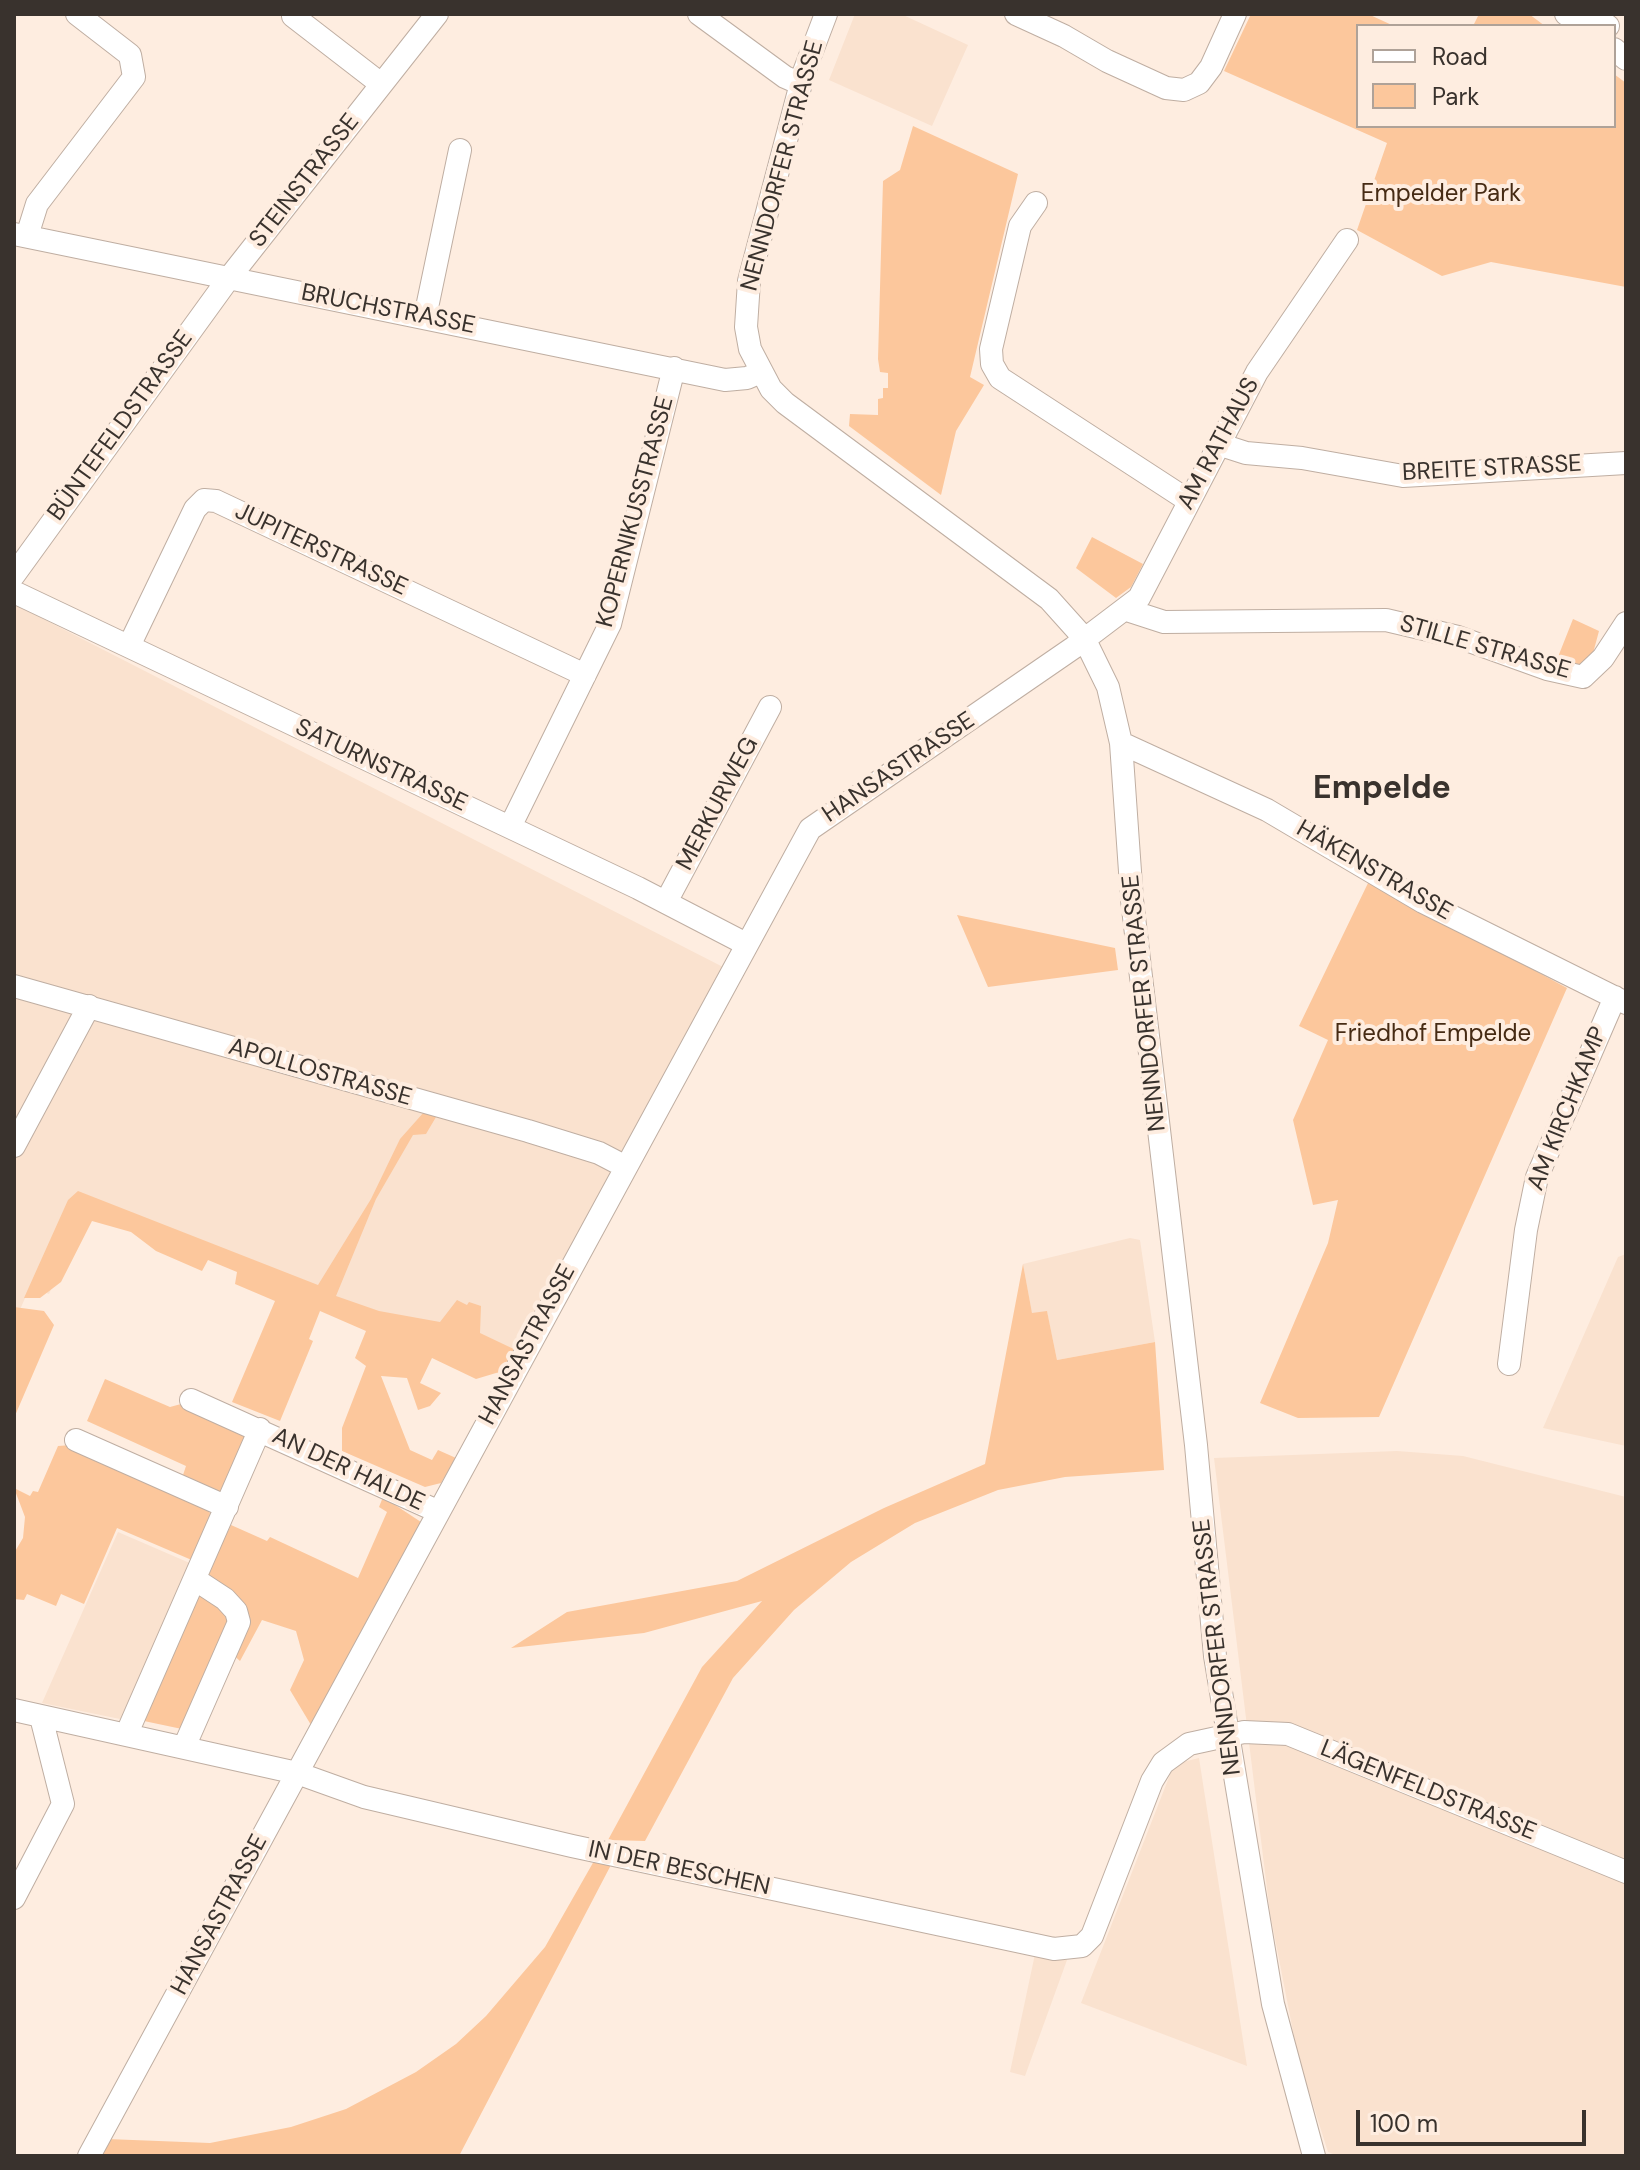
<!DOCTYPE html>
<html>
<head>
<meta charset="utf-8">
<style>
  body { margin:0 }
  #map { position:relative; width:1640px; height:2170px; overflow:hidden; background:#feede0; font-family:"DM Sans",sans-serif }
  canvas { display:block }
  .frame { position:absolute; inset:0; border:16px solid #39322d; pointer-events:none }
  .legend { position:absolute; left:1356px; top:24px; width:260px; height:104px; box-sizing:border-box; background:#feede0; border:2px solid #afa298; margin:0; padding:10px 14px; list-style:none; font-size:24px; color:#39322d }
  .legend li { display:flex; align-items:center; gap:16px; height:40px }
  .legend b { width:40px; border:2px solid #afa298 }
  .scale { position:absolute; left:1356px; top:2110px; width:230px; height:36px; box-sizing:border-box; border:4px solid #39322d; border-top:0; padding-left:10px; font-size:24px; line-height:28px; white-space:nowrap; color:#39322d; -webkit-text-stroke:6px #feede0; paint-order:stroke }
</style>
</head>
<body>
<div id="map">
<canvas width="1640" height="2170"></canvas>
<div class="frame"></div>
<ul class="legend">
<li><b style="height:10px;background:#fff"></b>Road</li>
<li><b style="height:22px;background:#fcc79c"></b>Park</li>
</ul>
<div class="scale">100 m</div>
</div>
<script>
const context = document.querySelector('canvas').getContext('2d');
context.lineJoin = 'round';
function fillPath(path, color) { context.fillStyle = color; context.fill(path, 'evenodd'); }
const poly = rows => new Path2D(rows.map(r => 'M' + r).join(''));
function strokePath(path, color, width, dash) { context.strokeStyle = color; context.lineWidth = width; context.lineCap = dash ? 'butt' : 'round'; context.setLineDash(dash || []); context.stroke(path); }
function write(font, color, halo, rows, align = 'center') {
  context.font = font + ' "DM Sans",sans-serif'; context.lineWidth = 8; context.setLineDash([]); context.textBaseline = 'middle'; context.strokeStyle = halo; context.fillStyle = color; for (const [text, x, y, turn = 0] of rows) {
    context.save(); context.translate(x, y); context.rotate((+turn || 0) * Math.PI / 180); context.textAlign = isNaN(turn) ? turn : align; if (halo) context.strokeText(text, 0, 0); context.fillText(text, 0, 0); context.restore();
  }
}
const built = poly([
  [855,14,901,14,968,45,932,126,829,80],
  [14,604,723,967,503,1376,92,1200,49,1294,30,1287,14,1323],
  [1130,1238,1140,1240,1155,1342,1057,1360,1047,1312,1032,1314,1023,1264],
  [1626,1254,1626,1446,1543,1428,1618,1257],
  [1397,1451,1463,1456,1626,1497,1626,2156,1338,2156,1328,2152,1298,2057,1270,1913,1214,1458],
  [118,1532,192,1564,127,1715,120,1719,42,1703],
  [1199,1758,1247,2066,1081,2003,1171,1772,1179,1763],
  [1035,1954,1067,1960,1025,2076,1010,2072]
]);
const green = poly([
  [1251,14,1368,14,1394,26,1358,26,1358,126,1614,126,1614,74,1626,83,1626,287,1491,262,1442,276,1357,230,1387,143,1224,71],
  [1479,14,1529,14,1545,26,1473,26],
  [913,126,1018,174,970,377,984,385,956,431,941,495,849,426,850,414,878,415,878,399,883,398,883,388,888,388,888,373,880,372,878,359,883,181,900,170],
  [1092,537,1143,564,1131,587,1116,598,1076,568],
  [1573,619,1599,631,1592,657,1580,667,1556,662],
  [1369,881,1567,988,1379,1417,1298,1418,1260,1403,1328,1243,1338,1200,1313,1205,1293,1120,1328,1040,1299,1026],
  [957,915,1115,948,1118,970,988,987],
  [424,1112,436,1117,426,1134,413,1135,376,1199,336,1296,379,1311,440,1322,457,1300,467,1305,469,1302,481,1306,480,1333,520,1352,506,1370,476,1379,432,1358,420,1383,441,1393,430,1406,418,1410,407,1378,381,1376,410,1450,432,1460,438,1450,456,1458,441,1483,425,1487,342,1451,342,1428,366,1366,355,1358,366,1331,320,1311,309,1339,313,1341,280,1421,232,1402,275,1301,235,1284,237,1272,208,1260,202,1271,156,1251,131,1232,92,1221,61,1282,40,1298,24,1298,68,1200,78,1191,318,1285,371,1199,400,1139],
  [1023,1264,1032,1313,1047,1311,1057,1360,1155,1342,1164,1470,1065,1477,998,1490,915,1523,851,1562,794,1610,733,1678,645,1841,608,1840,702,1667,762,1601,644,1633,511,1648,567,1612,737,1581,884,1508,985,1464],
  [14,1307,44,1311,54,1325,14,1418],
  [105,1379,170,1407,181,1404,243,1430,245,1439,221,1493,182,1478,186,1466,87,1421],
  [72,1445,207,1508,212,1517,194,1561,117,1528,84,1604,61,1594,56,1606,27,1594,24,1600,14,1599,14,1553,23,1538,25,1517,14,1488,30,1496,33,1491,38,1492,58,1446],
  [383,1497,424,1524,311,1725,290,1690,304,1660,296,1631,262,1620,240,1661,231,1653,245,1620,206,1576,231,1525,267,1541,270,1537,358,1578,387,1512,379,1507],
  [199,1594,214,1598,230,1622,182,1729,144,1721],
  [594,1861,612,1863,459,2156,97,2156,107,2139,210,2143,291,2127,346,2109,416,2072,456,2044,486,2016,545,1947]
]);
const minor = poly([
  [699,14,785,77,801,84],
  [826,14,804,72,749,281,746,327,750,349,771,389,785,403,1049,599,1084,638,1108,687,1121,743,1132,900,1196,1445,1215,1656,1273,2004,1314,2156],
  [1016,14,1064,36,1107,61,1166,88,1184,90,1199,83,1211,67,1235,14],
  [1566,14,1583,26],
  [1592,14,1608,26],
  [293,16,381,84],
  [1614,49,1626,59],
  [1036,203,1020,226,991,349,992,364,1000,378,1189,501],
  [14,234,725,380,747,378,761,372],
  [27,236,37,204,134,77,130,55,77,14],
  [425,317,460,150],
  [1218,444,1246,453,1302,458,1403,476,1626,463],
  [14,575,229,278,437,14],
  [14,592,638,888,746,944],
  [1127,610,1164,622,1386,620,1458,637,1547,669,1583,677,1603,658,1626,623],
  [129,646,195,509,204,500,216,501,585,675],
  [1121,743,1267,810,1423,902,1626,1003],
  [510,827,610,624,674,368],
  [666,902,770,707],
  [14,986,528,1131,599,1153,624,1166],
  [14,1146,89,1006],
  [1509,1364,1526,1230,1537,1177,1615,997],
  [191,1400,437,1511],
  [76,1440,227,1507],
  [14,1710,297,1773,364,1797,572,1846,1054,1949,1082,1946,1092,1936,1152,1781,1163,1763,1189,1744,1244,1732,1288,1734,1626,1872],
  [127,1733,260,1429],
  [185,1745,239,1622,236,1611,225,1599,196,1580],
  [14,1898,63,1804,41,1717],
  [89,2156,810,829,1073,648,1139,598,1257,372,1347,240]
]);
const streetNames = [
  ["NENNDORFER STRASSE",783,166,-75],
  ["STEINSTRASSE",305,181,-52],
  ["BRUCHSTRASSE",388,310,11],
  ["BÜNTEFELDSTRASSE",121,426,-54],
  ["AM RATHAUS",1219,444,-62],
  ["BREITE STRASSE",1492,469,-3],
  ["KOPERNIKUSSTRASSE",636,512,-75],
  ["JUPITERSTRASSE",321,550,25],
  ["STILLE STRASSE",1485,648,16],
  ["SATURNSTRASSE",381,766,25],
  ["HANSASTRASSE",899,768,-34],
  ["MERKURWEG",718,804,-62],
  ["HÄKENSTRASSE",1374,871,30],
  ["NENNDORFER STRASSE",1145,1003,-96],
  ["APOLLOSTRASSE",320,1073,16],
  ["AM KIRCHKAMP",1568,1109,-68],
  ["HANSASTRASSE",528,1345,-62],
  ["AN DER HALDE",348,1470,25],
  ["NENNDORFER STRASSE",1218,1647,-97],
  ["LÄGENFELDSTRASSE",1428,1791,22],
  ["IN DER BESCHEN",679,1869,12],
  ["HANSASTRASSE",220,1915,-62]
];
const parkNames = [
  ["Empelder Park",1441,195],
  ["Friedhof Empelde",1433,1035]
];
const districtNames = [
  ["Empelde",1382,790]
];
fillPath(built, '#fae2cf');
fillPath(green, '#fcc79c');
strokePath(minor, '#bfaea2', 24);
strokePath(minor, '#fff', 22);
write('24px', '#39322d', '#feede0', streetNames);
write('24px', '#462b14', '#feede0', parkNames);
write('bold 32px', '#39322d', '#feede0', districtNames);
</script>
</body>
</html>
